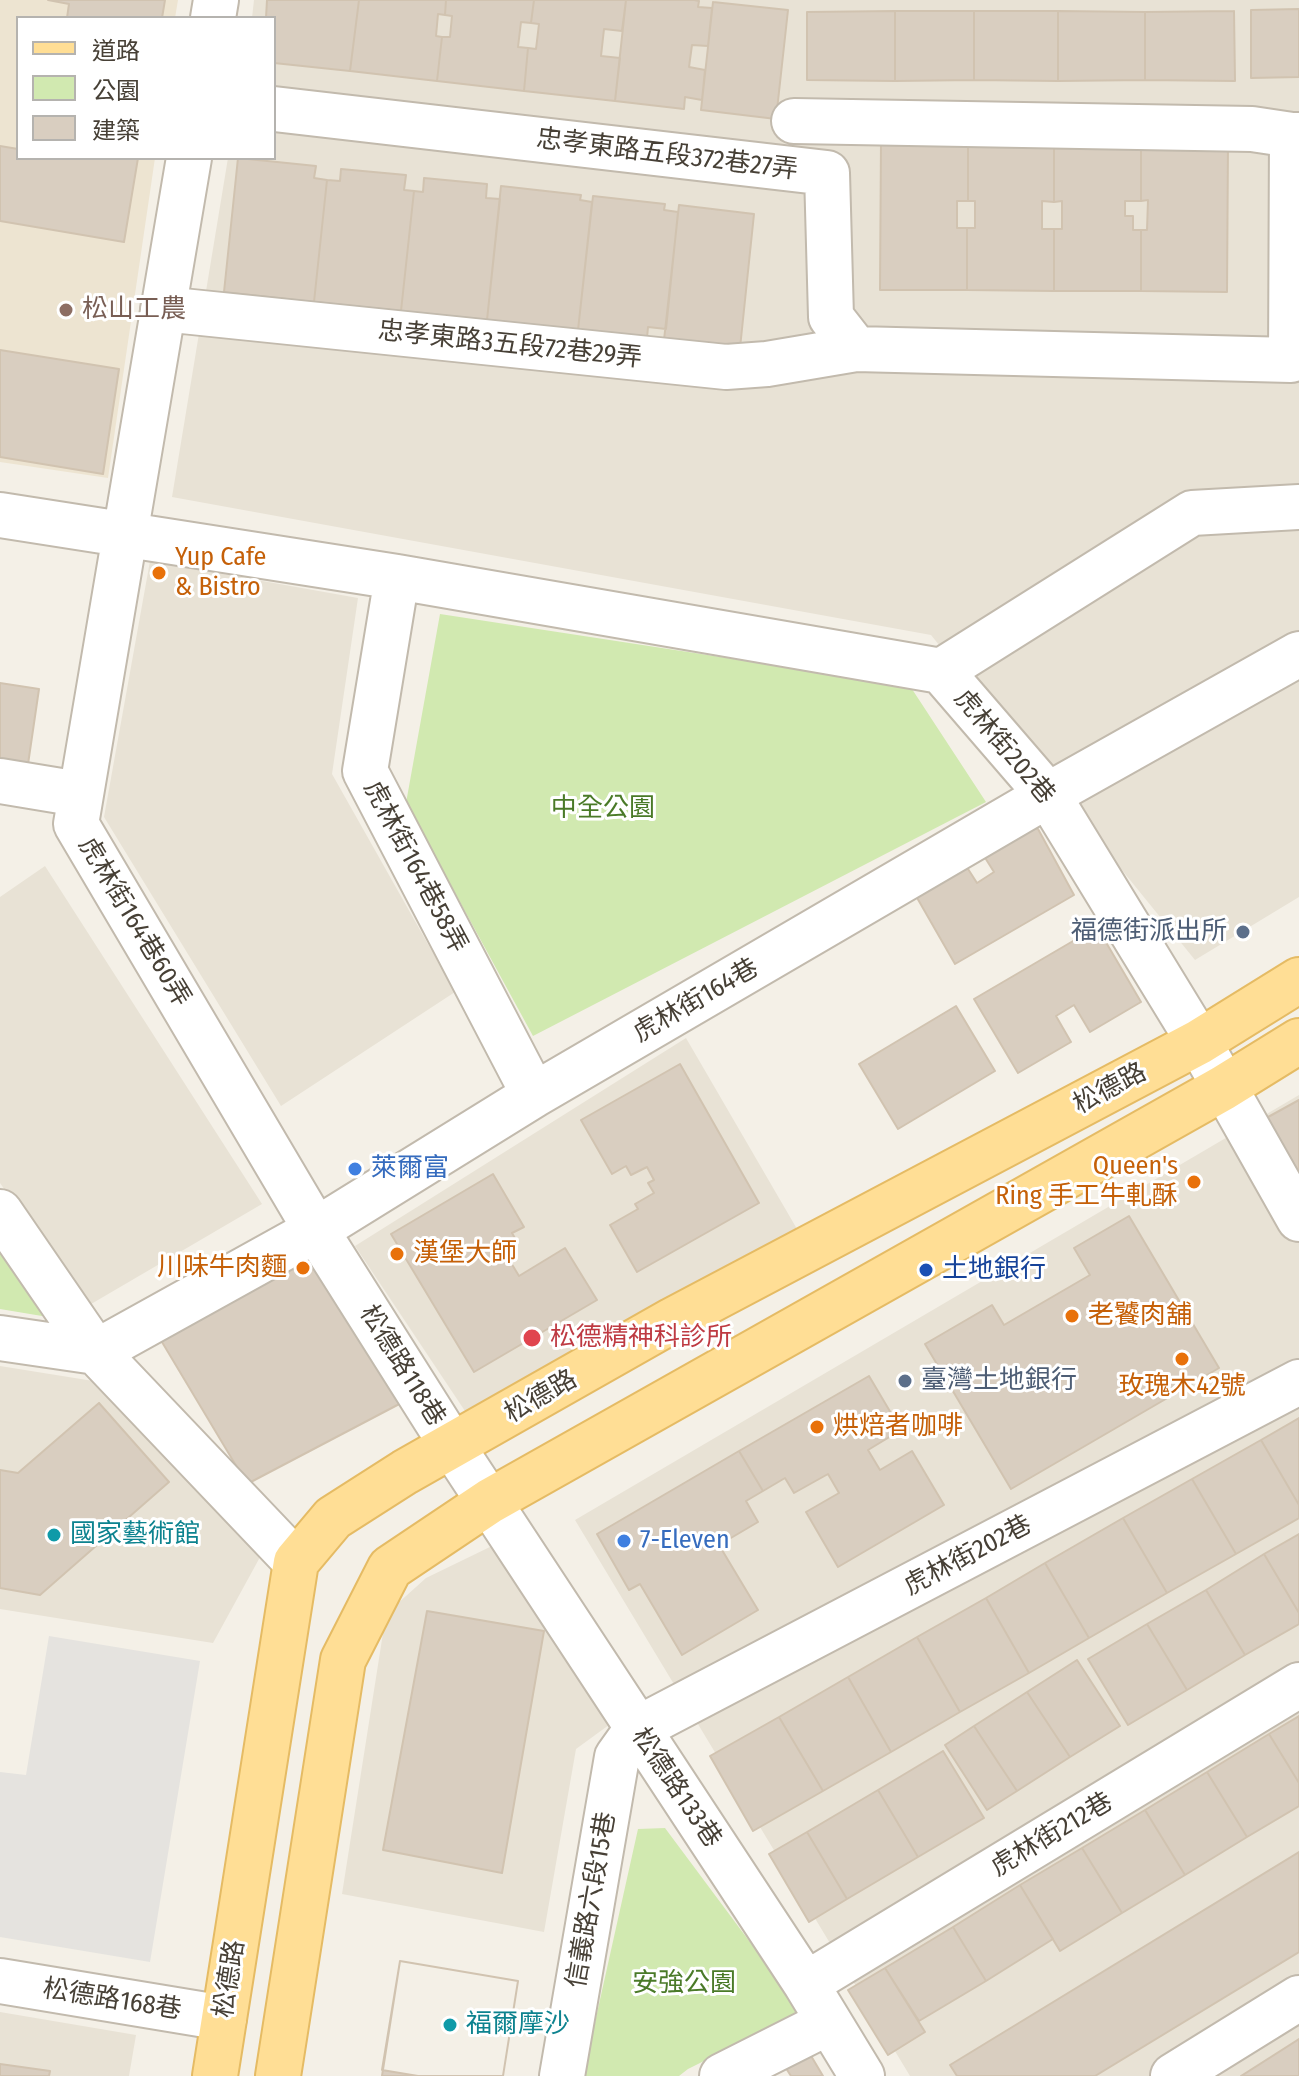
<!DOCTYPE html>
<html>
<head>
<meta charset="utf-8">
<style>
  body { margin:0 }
  #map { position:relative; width:1299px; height:2076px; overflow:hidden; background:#f4f0e7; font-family:"Fira Sans Condensed","Noto Sans TC",sans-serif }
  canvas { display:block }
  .legend { position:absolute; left:16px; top:16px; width:260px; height:144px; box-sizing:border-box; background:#fff; border:2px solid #b5b3af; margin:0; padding:10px 14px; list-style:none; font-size:24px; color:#474036 }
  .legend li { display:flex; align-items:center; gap:16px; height:40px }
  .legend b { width:40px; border:2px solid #b5b3af }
</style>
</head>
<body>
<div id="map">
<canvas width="1299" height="2076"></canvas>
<ul class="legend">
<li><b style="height:10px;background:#ffde95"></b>道路</li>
<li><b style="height:22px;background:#d1e9b0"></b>公園</li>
<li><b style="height:22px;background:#d9cec0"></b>建築</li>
</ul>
</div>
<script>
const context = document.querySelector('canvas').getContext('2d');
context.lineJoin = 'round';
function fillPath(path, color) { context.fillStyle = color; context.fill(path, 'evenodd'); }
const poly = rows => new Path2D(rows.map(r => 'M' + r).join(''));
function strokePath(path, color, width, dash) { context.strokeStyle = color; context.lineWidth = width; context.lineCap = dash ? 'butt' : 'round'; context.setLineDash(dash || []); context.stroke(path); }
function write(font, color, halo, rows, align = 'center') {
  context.font = font + ' "Fira Sans Condensed","Noto Sans TC",sans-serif'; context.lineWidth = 6; context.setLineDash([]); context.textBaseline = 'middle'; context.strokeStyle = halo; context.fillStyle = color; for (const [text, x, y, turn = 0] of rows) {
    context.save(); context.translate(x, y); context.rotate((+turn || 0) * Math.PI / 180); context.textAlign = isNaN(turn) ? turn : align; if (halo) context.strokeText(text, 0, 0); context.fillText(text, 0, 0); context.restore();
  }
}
const residential = poly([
  [254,0,1299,0,1299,897,1195,960,931,635,172,497,228,158,274,158,274,18,252,18],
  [150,561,358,598,332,774,455,992,281,1106,104,817],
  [45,866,262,1204,86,1307,0,1183,0,897],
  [686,1038,797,1229,465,1411,355,1246],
  [1299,1095,1299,2076,910,2076,575,1520],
  [0,1366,112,1384,265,1548,213,1643,0,1609],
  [494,1545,613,1722,576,1749,544,1932,342,1894,386,1614,426,1578],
  [0,2012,136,2035,129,2076,0,2076]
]);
const education = poly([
  [0,0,178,0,175,18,18,18,18,158,155,158,108,478,0,462]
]);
const green = poly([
  [440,614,910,686,986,802,533,1036,406,803],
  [0,1239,54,1318,0,1309],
  [665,1828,802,2012,688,2069,679,2076,583,2076,638,1829]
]);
const parking = poly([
  [49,1636,200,1661,150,1962,0,1937,0,1772,26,1775]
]);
const building = poly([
  [48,0,165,0,162,18,67,18,69,4,48,0],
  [267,0,359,0,350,71,274,63,274,18,266,18,267,0],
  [359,0,446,0,445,15,438,14,436,36,442,37,437,81,350,71,359,0],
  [446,0,534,0,531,23,521,22,518,47,528,48,524,91,437,81,442,37,450,37,452,16,445,15,446,0],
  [534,0,626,0,622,31,604,29,601,56,620,58,615,101,524,91,528,48,536,49,539,24,531,23,534,0],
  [626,0,694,0,699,1,698,7,712,8,708,46,692,45,689,67,705,70,702,100,685,97,684,109,615,101,626,0],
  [713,2,788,10,776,119,701,110,713,2],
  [1299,9,1299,77,1251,78,1251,10,1299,9],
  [895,11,895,81,807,80,807,12,895,11],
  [895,11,974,11,974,80,895,81,895,11],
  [974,11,1058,11,1058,81,974,80,974,11],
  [1058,11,1145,12,1145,80,1058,81,1058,11],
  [1234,11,1235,81,1145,80,1145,12,1234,11],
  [881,141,968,141,968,201,957,201,957,228,967,228,967,290,880,290,881,141],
  [968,141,1054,142,1054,202,1042,201,1042,229,1054,229,1054,291,967,290,967,228,975,228,975,201,968,201,968,141],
  [1054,142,1141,142,1141,201,1125,201,1125,216,1133,216,1133,230,1141,230,1141,291,1054,291,1054,229,1062,229,1062,201,1054,202,1054,142],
  [1141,142,1228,142,1227,292,1141,291,1141,230,1147,230,1148,200,1141,201,1141,142],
  [0,146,18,149,18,158,138,158,124,242,0,221,0,146],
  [238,158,316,166,314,178,327,180,314,302,224,292,238,158],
  [341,169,406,175,404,190,414,191,401,311,314,302,327,180,340,181,341,169],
  [424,178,487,184,486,198,500,199,487,320,401,311,414,191,423,192,424,178],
  [501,186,581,195,580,200,592,202,578,330,487,320,501,186],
  [593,196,665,204,664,210,678,212,666,329,648,327,647,338,578,330,593,196],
  [679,205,754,214,740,348,664,340,679,205],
  [0,350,119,369,103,474,0,457,0,350],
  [0,683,39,689,27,771,0,767,0,683],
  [1015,824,1038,829,1074,895,955,964,912,889,961,858,977,883,994,872,979,848,1015,824],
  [1097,927,1141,1002,1090,1032,1074,1005,1056,1016,1071,1042,1018,1073,974,999,1097,927],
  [956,1006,995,1071,898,1129,859,1064,956,1006],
  [680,1064,759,1203,637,1272,610,1225,638,1209,635,1204,654,1193,648,1183,654,1180,647,1167,631,1175,626,1166,612,1174,581,1120,680,1064],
  [1299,1100,1299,1186,1259,1122,1299,1100],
  [493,1174,524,1227,512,1233,516,1240,502,1248,519,1276,565,1248,597,1300,474,1372,391,1234,493,1174],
  [1129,1216,1219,1368,1011,1489,925,1344,992,1305,1004,1325,1090,1275,1074,1248,1129,1216],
  [303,1243,405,1401,247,1484,153,1327,303,1243],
  [869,1376,901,1430,868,1450,880,1470,912,1451,944,1505,838,1567,806,1512,839,1493,828,1474,794,1493,785,1478,763,1491,739,1451,869,1376],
  [99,1403,169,1482,40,1595,0,1588,0,1470,18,1473,99,1403],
  [1299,1418,1299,1505,1261,1440,1299,1418],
  [1261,1440,1299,1505,1299,1518,1236,1554,1192,1479,1261,1440],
  [739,1451,763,1491,746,1501,758,1522,719,1545,758,1610,682,1655,640,1584,629,1590,597,1534,739,1451],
  [1192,1479,1236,1554,1167,1593,1123,1518,1192,1479],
  [1123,1518,1167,1593,1089,1638,1045,1563,1123,1518],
  [1299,1534,1299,1613,1264,1554,1299,1534],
  [1264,1554,1299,1613,1299,1624,1245,1655,1206,1590,1264,1554],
  [1045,1563,1089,1638,1029,1673,986,1598,1045,1563],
  [1206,1590,1245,1655,1187,1690,1147,1624,1206,1590],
  [986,1598,1029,1673,960,1712,917,1637,986,1598],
  [427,1611,544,1631,502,1873,383,1850,427,1611],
  [1147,1624,1187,1690,1128,1725,1088,1659,1147,1624],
  [917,1637,960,1712,891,1752,848,1677,917,1637],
  [1077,1660,1120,1726,1070,1757,1027,1692,1077,1660],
  [848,1677,891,1752,823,1791,779,1717,848,1677],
  [1027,1692,1070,1757,1017,1791,974,1726,1027,1692],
  [1299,1716,1299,1783,1269,1734,1299,1716],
  [779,1717,823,1791,753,1831,710,1756,779,1717],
  [974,1726,1017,1791,987,1810,945,1745,974,1726],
  [1269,1734,1299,1783,1299,1806,1247,1837,1207,1772,1269,1734],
  [943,1751,984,1818,918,1857,878,1790,943,1751],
  [1207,1772,1247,1837,1185,1875,1145,1810,1207,1772],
  [878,1790,918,1857,847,1899,807,1832,878,1790],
  [1145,1810,1185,1875,1122,1913,1082,1848,1145,1810],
  [807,1832,847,1899,809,1922,769,1854,807,1832],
  [1082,1848,1122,1913,1060,1951,1020,1885,1082,1848],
  [1299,1852,1299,1952,1095,2076,957,2076,950,2065,1299,1852],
  [1020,1885,1053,1939,986,1981,953,1927,1020,1885],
  [953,1927,986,1981,919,2021,885,1968,953,1927],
  [400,1961,518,1981,503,2076,418,2076,382,2070,400,1961],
  [400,1961,518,1981,503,2076,382,2076,400,1961],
  [885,1968,925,2032,888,2055,848,1990,885,1968],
  [801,2039,823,2076,791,2076,777,2054,801,2039],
  [1299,2039,1299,2076,1241,2076,1299,2039],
  [0,2064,50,2071,49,2076,0,2076,0,2064]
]);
const minor = poly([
  [213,18,216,0],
  [274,109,827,173,831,317,856,349,1291,360,1292,135,1299,135],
  [794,121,1252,129,1292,135],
  [189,158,76,824,316,1230,453,1447,806,1984,862,2076],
  [163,309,726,367,767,364,856,349],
  [0,515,397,577,941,671],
  [397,577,365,771,534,1095],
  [941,671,1048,795,1199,1042,1299,1219],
  [941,671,1192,513,1299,507],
  [0,781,79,794],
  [0,1212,96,1352,296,1562],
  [0,1338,96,1352],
  [96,1352,316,1230,534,1095,1048,795,1299,654],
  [0,1981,224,2018],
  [806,1984,1299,1685],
  [562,2076,617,1757,637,1729,1299,1382],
  [722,2076,829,2022],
  [1173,2076,1299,1998]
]);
const major = poly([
  [215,2076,296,1562,333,1518,405,1472,673,1320,1199,1042,1299,980],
  [278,2076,343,1660,390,1568,490,1501,1223,1088,1299,1041]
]);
const markers = [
  [66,310,8,"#8d6e63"],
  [159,573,8,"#e8710a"],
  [1243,932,8,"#5c6f8a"],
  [355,1169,8,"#3f7fe0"],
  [1194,1182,8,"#e8710a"],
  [397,1254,8,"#e8710a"],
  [303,1268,8,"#e8710a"],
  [926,1270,8,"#1a4fb4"],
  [1072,1316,8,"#e8710a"],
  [532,1338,10,"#e0444e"],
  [1182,1359,8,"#e8710a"],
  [905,1381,8,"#5c6f8a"],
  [817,1427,8,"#e8710a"],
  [54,1535,8,"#0f9aa8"],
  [624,1541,8,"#3f7fe0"],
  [450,2025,8,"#0f9aa8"]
];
const streetNames = [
  ["忠孝東路五段372巷27弄",667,155,7],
  ["忠孝東路3五段72巷29弄",510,345,6],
  ["虎林街202巷",1004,747,50],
  ["虎林街164巷58弄",415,867,62],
  ["虎林街164巷60弄",134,922,59],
  ["虎林街164巷",696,1001,-30],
  ["松德路",1110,1089,-28],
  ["松德路118巷",402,1366,58],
  ["松德路",541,1397,-30],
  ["虎林街202巷",968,1556,-28],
  ["松德路133巷",676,1788,56],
  ["虎林街212巷",1052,1835,-31],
  ["信義路六段15巷",592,1900,-80],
  ["松德路",230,1979,-81],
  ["松德路168巷",112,2000,9]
];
const educationNames = [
  ["松山工農",82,310]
];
const foodNames = [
  ["Yup Cafe",175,558],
  ["& Bistro",175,588],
  ["Queen's",1178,1167,"right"],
  ["Ring 手工牛軋酥",1178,1197,"right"],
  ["漢堡大師",413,1254],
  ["川味牛肉麵",287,1268,"right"],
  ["老饕肉舖",1088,1316],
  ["玫瑰木42號",1182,1387,"center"],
  ["烘焙者咖啡",833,1427]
];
const parkNames = [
  ["中全公園",603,809],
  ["安強公園",684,1984]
];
const serviceNames = [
  ["福德街派出所",1227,932],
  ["臺灣土地銀行",921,1381,"left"]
];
const shopNames = [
  ["萊爾富",371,1169],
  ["7-Eleven",640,1541]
];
const transitNames = [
  ["土地銀行",942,1270]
];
const healthNames = [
  ["松德精神科診所",550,1338]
];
const cultureNames = [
  ["國家藝術館",70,1535],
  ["福爾摩沙",466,2025]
];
fillPath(residential, '#e8e2d5');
fillPath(education, '#ede4d1');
fillPath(green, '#d1e9b0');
fillPath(parking, '#e5e3df');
fillPath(building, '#d9cec0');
strokePath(building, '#d1c3b0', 2);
strokePath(minor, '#c2baad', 48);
strokePath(major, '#e5bb64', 48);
strokePath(minor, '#fff', 44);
strokePath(major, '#ffde95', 44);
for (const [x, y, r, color] of markers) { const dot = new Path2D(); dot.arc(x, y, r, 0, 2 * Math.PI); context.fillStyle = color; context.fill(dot); strokePath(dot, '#fff', 3); }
write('26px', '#474036', '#fff', streetNames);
write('26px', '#785e54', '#fff', educationNames, 'left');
write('26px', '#c56008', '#fff', foodNames, 'left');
write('26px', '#4a7a28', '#fff', parkNames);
write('26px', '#4e5e75', '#fff', serviceNames, 'right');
write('26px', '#366cbe', '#fff', shopNames, 'left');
write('26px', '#164399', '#fff', transitNames, 'left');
write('26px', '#be3a42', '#fff', healthNames, 'left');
write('26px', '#0d838f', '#fff', cultureNames, 'left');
</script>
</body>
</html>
